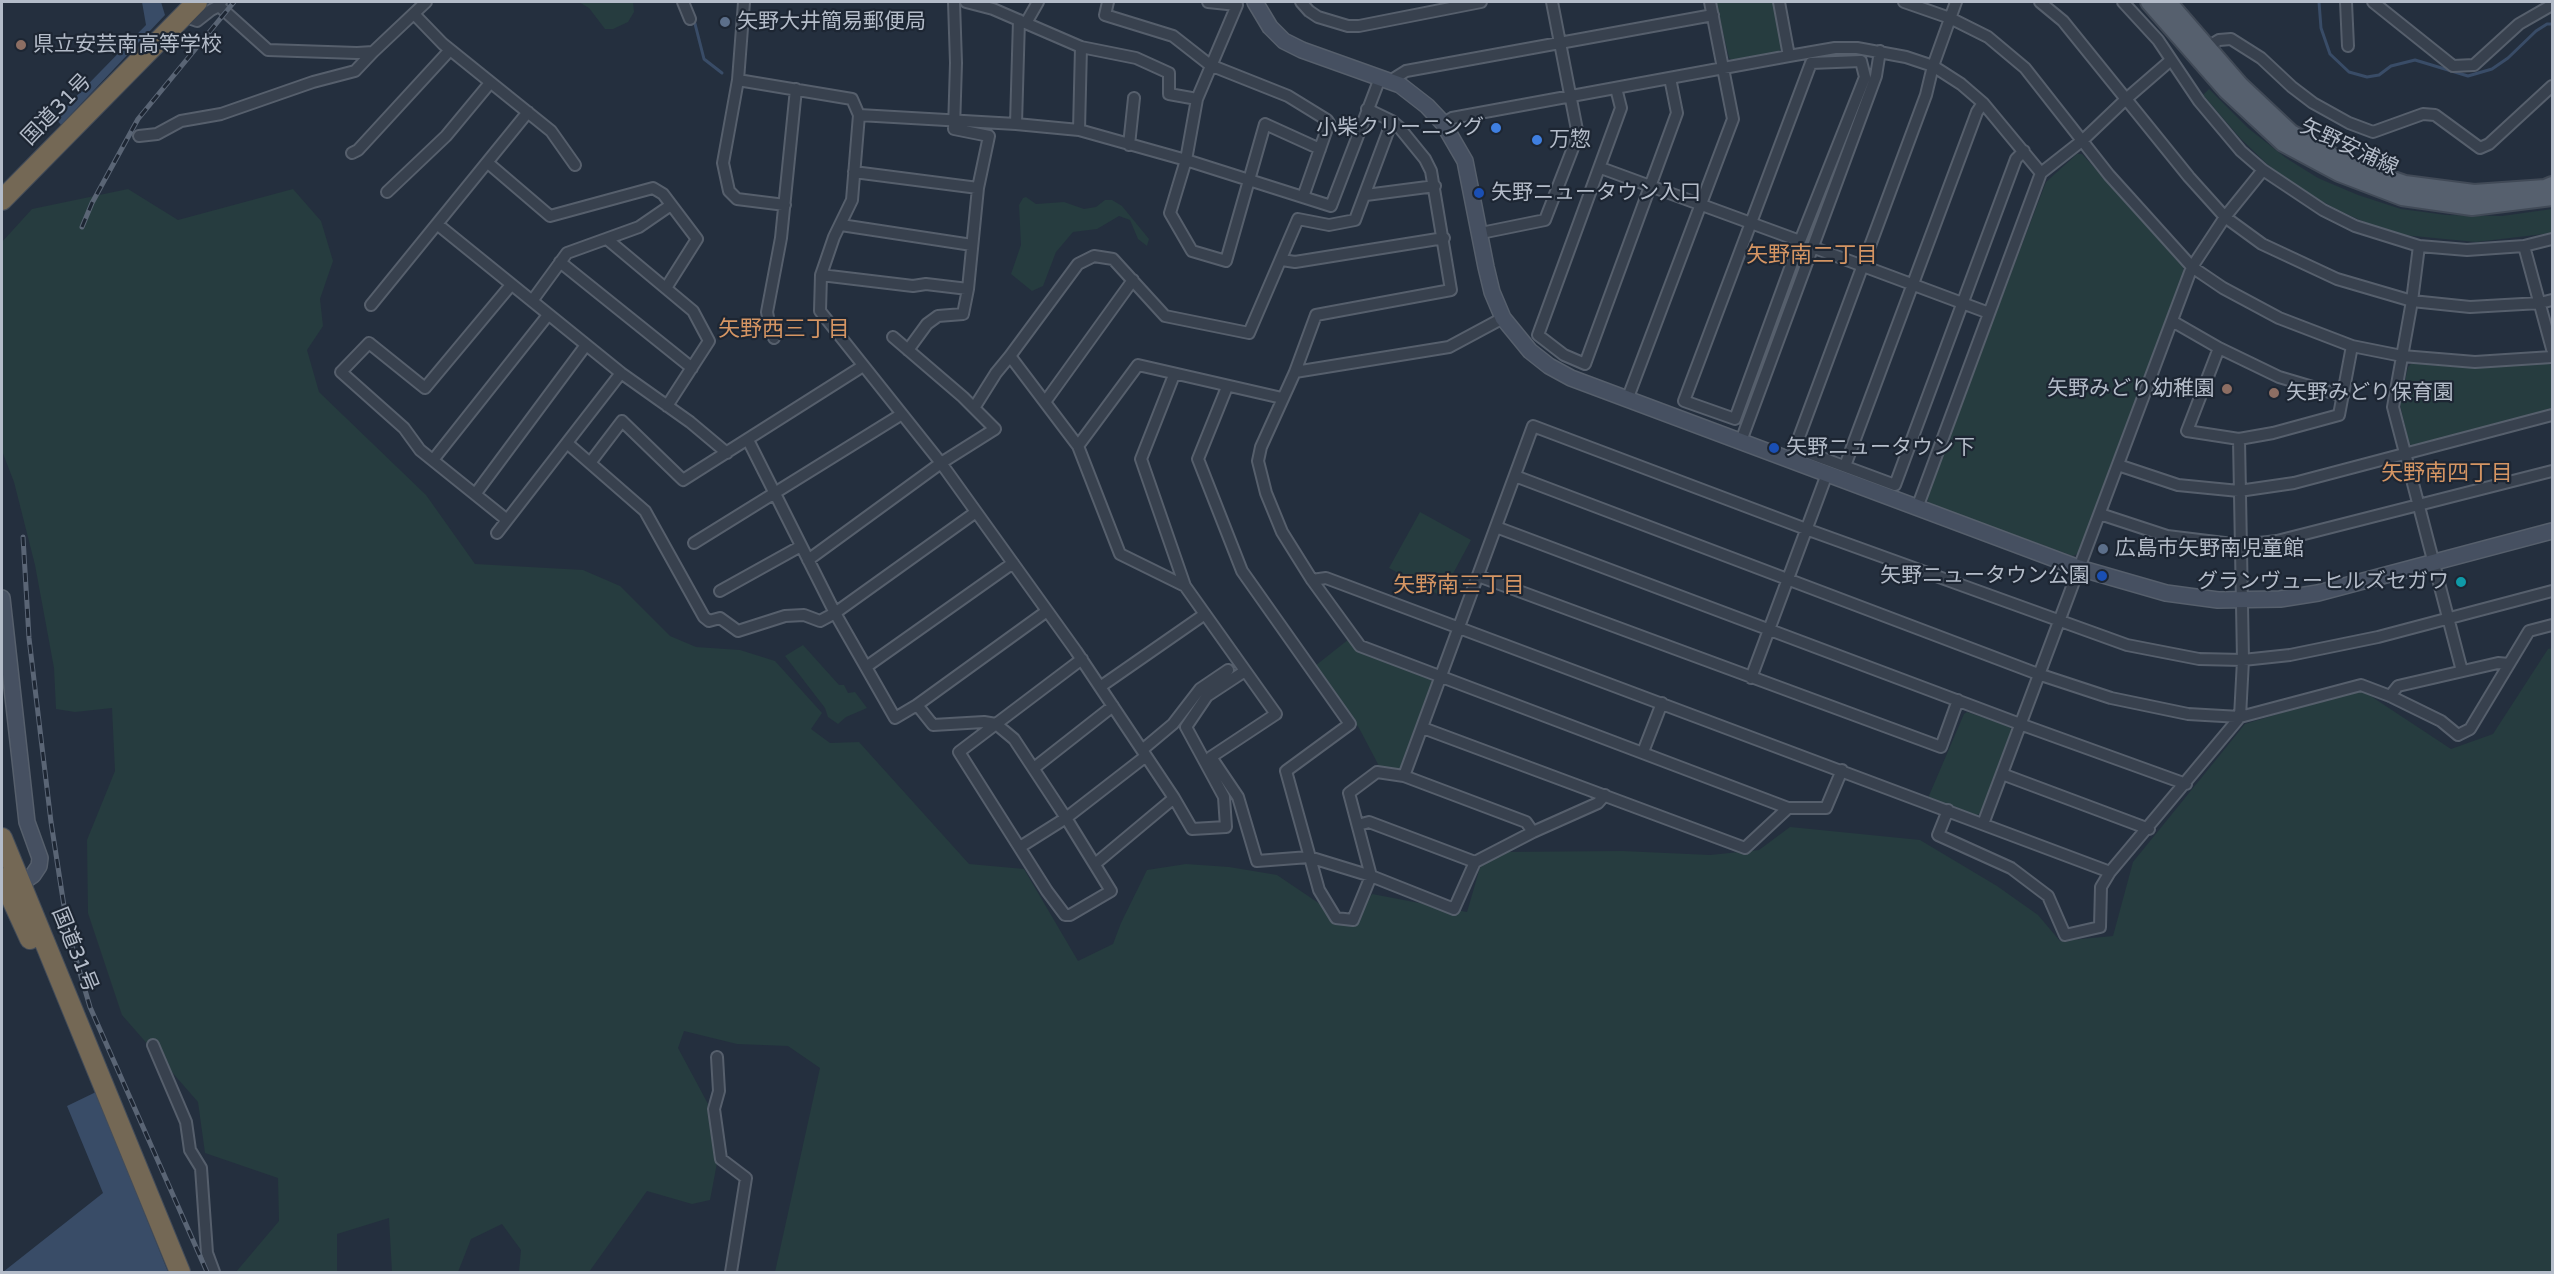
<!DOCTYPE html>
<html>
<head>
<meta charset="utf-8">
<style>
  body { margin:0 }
  #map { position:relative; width:2554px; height:1274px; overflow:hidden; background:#242f3e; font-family:"Varela Round",sans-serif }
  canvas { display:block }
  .frame { position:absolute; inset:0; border:3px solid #b4bcc9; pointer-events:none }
</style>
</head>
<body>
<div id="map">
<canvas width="2554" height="1274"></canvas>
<div class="frame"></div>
</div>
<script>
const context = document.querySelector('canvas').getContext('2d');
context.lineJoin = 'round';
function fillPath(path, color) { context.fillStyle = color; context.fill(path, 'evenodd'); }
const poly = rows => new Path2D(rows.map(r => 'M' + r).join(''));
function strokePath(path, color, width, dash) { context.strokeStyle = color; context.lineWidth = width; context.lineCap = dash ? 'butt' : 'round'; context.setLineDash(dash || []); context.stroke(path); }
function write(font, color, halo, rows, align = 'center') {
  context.font = font + ' "Varela Round","Noto Sans JP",sans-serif'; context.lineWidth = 4.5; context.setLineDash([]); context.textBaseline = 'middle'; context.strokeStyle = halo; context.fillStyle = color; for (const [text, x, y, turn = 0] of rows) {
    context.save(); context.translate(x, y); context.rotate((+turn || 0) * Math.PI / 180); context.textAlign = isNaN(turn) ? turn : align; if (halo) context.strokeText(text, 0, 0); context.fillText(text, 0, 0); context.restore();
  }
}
const green = poly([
  [579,2,633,2,634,12,628,22,613,29,605,29,589,8],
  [1716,2,1774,2,1782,48,1777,53,1733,61,1729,58],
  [2209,89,2248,128,2286,158,2318,178,2358,195,2401,209,2446,215,2502,216,2552,209,2552,233,2476,242,2403,235,2374,226,2337,210,2295,185,2267,164,2240,138,2203,95],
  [2077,154,2082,154,2183,265,2184,273,2079,553,2073,556,1929,504,1926,495,2046,182],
  [128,189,178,220,293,189,321,221,333,261,320,299,323,326,307,350,319,392,426,495,475,564,583,570,620,586,670,636,696,647,740,650,775,661,822,713,811,729,830,743,859,742,969,864,1024,869,1078,961,1113,944,1121,923,1147,870,1186,864,1229,867,1277,875,1354,927,1372,894,1467,912,1481,864,1502,852,1622,851,1710,855,1759,850,1790,827,1920,840,1997,886,2038,915,2060,941,2113,936,2133,862,2245,724,2360,689,2451,749,2493,734,2548,649,2552,648,2552,1272,775,1272,820,1068,788,1046,737,1044,684,1031,678,1048,715,1117,717,1163,710,1200,692,1204,647,1191,589,1272,519,1272,521,1250,502,1224,471,1239,458,1272,392,1272,389,1218,337,1234,337,1272,236,1272,279,1221,278,1178,205,1153,198,1102,122,1015,88,913,87,840,115,771,112,708,75,712,56,709,54,668,35,565,14,482,2,451,2,242,32,209],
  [1026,197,1036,204,1064,202,1084,209,1096,207,1105,200,1112,200,1122,206,1149,239,1147,246,1138,239,1130,220,1119,216,1097,229,1073,232,1056,252,1043,286,1032,291,1011,274,1021,245,1019,205,1023,198],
  [2412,363,2440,366,2486,367,2547,363,2552,366,2552,412,2416,447,2409,444,2400,404,2408,367],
  [1420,512,1471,540,1441,596,1389,568],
  [1349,639,1358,650,1430,679,1433,684,1402,768,1395,771,1379,766,1359,728,1315,666],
  [803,645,839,685,844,685,848,693,855,692,867,708,846,717,838,724,828,717,825,708,785,656],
  [1967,712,2009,726,2012,731,1981,813,1975,816,1928,798,1964,714]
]);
const water = poly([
  [142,2,161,2,165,15,61,125,55,118,146,25],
  [96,1092,168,1272,3,1272,103,1193,67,1106]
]);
const stream = poly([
  [2319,2,2321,28,2330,54,2349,72,2367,77,2379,75,2391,66,2415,60,2468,76,2492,69,2508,58,2536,31,2547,24,2552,24],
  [693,16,704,59,722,73]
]);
const street = poly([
  [683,2,690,19],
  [744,2,738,80,723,163,729,191,737,199,785,205],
  [966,2,993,9,1081,47,1136,58,1169,73,1169,94,1197,99],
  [1108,2,1105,15,1173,36,1210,65,1288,96,1327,120,1329,123,1303,197],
  [1208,2,1237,5,1197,99,1186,160,1170,213,1192,251,1226,261,1265,124,1320,149],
  [1301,2,1309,11,1318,17,1348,26,1359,26,1481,2],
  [1779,2,1789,56],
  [1904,2,1950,18,1988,37,2025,68,2109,175,2192,267,2223,288,2279,318,2352,346,2402,356,2475,362,2552,357],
  [1956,2,1933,66,1926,95,1795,448,1895,485,2016,159,2024,151],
  [2040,2,2063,21,2189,177,2225,217,2262,244,2337,279,2412,301,2470,307,2540,303,2552,300],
  [2123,2,2158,40,2199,101,2241,151,2263,170,2323,210,2355,226,2419,246,2467,250,2524,246,2552,239],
  [2346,2,2348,46],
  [2373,2,2453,66,2474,65,2519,24,2552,5],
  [219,6,268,50,357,53,373,52,426,2],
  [414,14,443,44,551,131,575,165],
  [183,16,197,21,211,10,219,6,221,2],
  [1026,23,1038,2],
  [2209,46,2219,40,2231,39,2261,58,2292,87,2313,103,2349,123,2373,132,2423,114,2435,115,2480,148,2489,144,2552,86],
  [1861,61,1865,77,1800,241,1735,419,1684,401,1811,63,1861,61],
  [738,80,852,99,859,115,852,200,834,237,821,275,820,311,941,463,1076,651,1174,798,1192,829,1226,827,1224,797,1186,727,1207,696,1245,671],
  [1390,81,1406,71,1713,15],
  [1616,88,1621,108,1538,335,1564,355,1585,364,1677,113,1670,78],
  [859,115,1016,124,1079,130,1186,160,1331,206,1380,78],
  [1443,123,1452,118,1789,56,1835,48,1857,48,1906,57,1933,66,1961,84,1983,103,2041,173],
  [1016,124,1019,20],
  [1079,130,1081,47],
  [139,136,157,134,181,121,221,114,313,82,355,71,373,52],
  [1129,145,1134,98],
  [352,153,358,150,450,50],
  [488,163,550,216,653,188,663,194,697,239,666,288],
  [1601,168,1800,241],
  [854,172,978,188],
  [387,192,446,136,490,83],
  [1366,195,1435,186],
  [437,224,621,373,690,422,727,453],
  [841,225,972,245],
  [1481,233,1545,220,1578,135,1552,2],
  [608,240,693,311,709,341,667,406],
  [2419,246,2412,301,2393,407,2462,671],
  [2524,246,2552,349],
  [1812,247,1989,313],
  [1282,260,1295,262,1444,238],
  [560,262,692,368],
  [821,275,913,286,926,284,968,289],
  [532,301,567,253,639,227,671,205],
  [371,305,528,112],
  [1503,318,1449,347,1295,372,1261,447,1258,461,1266,493,1282,532,1312,580,1360,646,1788,808],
  [2172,321,2219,348,2279,377,2343,396],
  [774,338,770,328,767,312,781,238,796,89],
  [2219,348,2187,431,2239,439,2273,433,2339,415,2352,346],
  [908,350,927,324,938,316,963,314,968,289,978,188,989,136,954,129,956,63,954,2],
  [1295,372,1316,315,1451,290,1431,171,1425,159,1399,127,1392,121,1367,109],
  [1174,375,1141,459,1185,586,1276,714,1211,757,1238,797,1257,861,1309,857,1371,876,1454,909,1475,862],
  [1227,387,1198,459,1242,571,1350,724,1286,771,1319,890,1336,918,1353,920,1371,876,1349,793,1377,772,1404,776,1526,822,1533,832],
  [1627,400,1733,119,1710,2],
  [1045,402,1133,280],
  [974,408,996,373,1010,356],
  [748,440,835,613,895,718,917,705,1047,611],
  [1741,441,1876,76,1880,51],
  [567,443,645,511,704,617,709,621,720,618,738,631,785,616,804,615,820,621,835,613,976,512],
  [1078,446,1138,365,1282,398],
  [433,460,548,315],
  [590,463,622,421,683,480,863,366],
  [2118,465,2178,485,2239,491,2294,483,2552,415],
  [1845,466,1977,112,1983,103],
  [1515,476,2038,674,2111,698,2188,714,2240,717,2243,660,2239,439],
  [476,493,586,345],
  [1917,508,2041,173,2083,140,2126,99,2171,60],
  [2100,514,2167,536,2241,545,2277,541,2552,471],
  [507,520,420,450,404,428,341,372,369,343,425,388,511,285],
  [1496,527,2020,724,2186,784],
  [497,533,621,373],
  [694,543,902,414],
  [808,560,941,463,995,429,963,397,893,337],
  [1478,576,1941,747,1958,700],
  [1312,580,1326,578,2110,872],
  [1185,586,1120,554,1078,446,1010,356,1078,264,1094,256,1113,259,1165,316,1249,333,1298,219,1329,225,1355,220,1392,121],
  [720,591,801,546],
  [866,667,1013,563],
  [1751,678,1827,474],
  [1100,687,1205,614],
  [2390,696,2398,686,2498,663,2509,664],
  [917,705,933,725,984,722,996,724,1014,739,1066,818,1111,891,1070,915,1065,915,1047,891,959,752,996,724,1082,659],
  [1423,728,1745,848,1788,808,1826,808,1842,770],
  [1142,750,1173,724,1200,689,1228,670],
  [1643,752,1662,703],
  [1034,768,1113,706],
  [2002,774,2149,829],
  [1404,776,1533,426,1806,529,2127,645,2199,659,2243,660,2290,655,2378,637,2552,591],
  [1948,810,1938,835,2011,868,2048,896,2065,935,2100,927,2101,887,2110,872,2240,717,2361,685,2390,696,2441,721,2458,735,2470,729,2529,631,2552,625],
  [1983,824,2192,267,2225,217,2263,170],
  [1358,825,1369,822,1475,862,1533,832,1598,803,1605,795],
  [1020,847,1066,818,1146,756],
  [1095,864,1174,798],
  [153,1045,186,1122,190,1150,201,1168,207,1253,214,1272],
  [717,1057,719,1091,714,1109,721,1159,746,1178,731,1272]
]);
const secondary = poly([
  [1255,2,1270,27,1284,41,1302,50,1400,85,1427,106,1443,123,1465,161,1486,267,1492,292,1503,318,1530,351,1549,366,1571,378,2079,568,2166,593,2218,600,2280,599,2318,593,2552,531],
  [2,598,27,822,40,858,39,866,33,875,14,888]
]);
const primary = poly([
  [2149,2,2227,91,2283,143,2339,173,2402,197,2472,207,2552,197],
  [2168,2,2240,85,2291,133,2347,164,2405,184,2474,193,2545,188,2552,185]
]);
const highway = poly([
  [2,200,197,2],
  [2,838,180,1272],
  [2,878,30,939]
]);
const rail = poly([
  [82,227,92,203,138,119,234,2],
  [23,537,29,638,51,822,68,932,90,1007,207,1272]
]);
const markers = [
  [725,22,6,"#5c6f8a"],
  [21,45,6,"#8d6e63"],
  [1496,128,6,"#3f7fe0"],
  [1537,140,6,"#3f7fe0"],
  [1479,193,6,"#1a4fb4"],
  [2227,389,6,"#8d6e63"],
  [2274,393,6,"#8d6e63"],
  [1774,448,6,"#1a4fb4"],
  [2103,549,6,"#5c6f8a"],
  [2102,576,6,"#1a4fb4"],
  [2461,582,6,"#0f9aa8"]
];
const poiNames = [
  ["矢野大井簡易郵便局",737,22],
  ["県立安芸南高等学校",33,45],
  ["小柴クリーニング",1484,128,"right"],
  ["万惣",1549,140],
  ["矢野ニュータウン入口",1491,193],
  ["矢野みどり幼稚園",2215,389,"right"],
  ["矢野みどり保育園",2286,393],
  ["矢野ニュータウン下",1786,448],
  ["広島市矢野南児童館",2115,549],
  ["矢野ニュータウン公園",2090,576,"right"],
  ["グランヴューヒルズセガワ",2449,582,"right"]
];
const streetNames = [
  ["国道31号",57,110,-46],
  ["矢野安浦線",2349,148,25],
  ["国道31号",74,950,68]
];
const neighbourhoodNames = [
  ["矢野南二丁目",1812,256],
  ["矢野西三丁目",784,330],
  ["矢野南四丁目",2447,474],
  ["矢野南三丁目",1459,586]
];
fillPath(green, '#263c3f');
fillPath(water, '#394c67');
strokePath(stream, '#394c67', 3);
strokePath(street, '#565f6c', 14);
strokePath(secondary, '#565f6c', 18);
strokePath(primary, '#414a57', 20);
strokePath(highway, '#434c59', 22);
strokePath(street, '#38414e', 10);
strokePath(secondary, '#465061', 15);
strokePath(primary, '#56606e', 16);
strokePath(highway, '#746855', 20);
strokePath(rail, '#5a6575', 5);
strokePath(rail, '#1d2633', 3, [9]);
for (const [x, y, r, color] of markers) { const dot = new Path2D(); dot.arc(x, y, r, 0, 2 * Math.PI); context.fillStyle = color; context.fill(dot); strokePath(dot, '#1d2633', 2); }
write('21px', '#b4bcc9', '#1d2633', poiNames, 'left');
write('21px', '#b4bcc9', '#1d2633', streetNames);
write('22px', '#d59563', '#1d2633', neighbourhoodNames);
</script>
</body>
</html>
